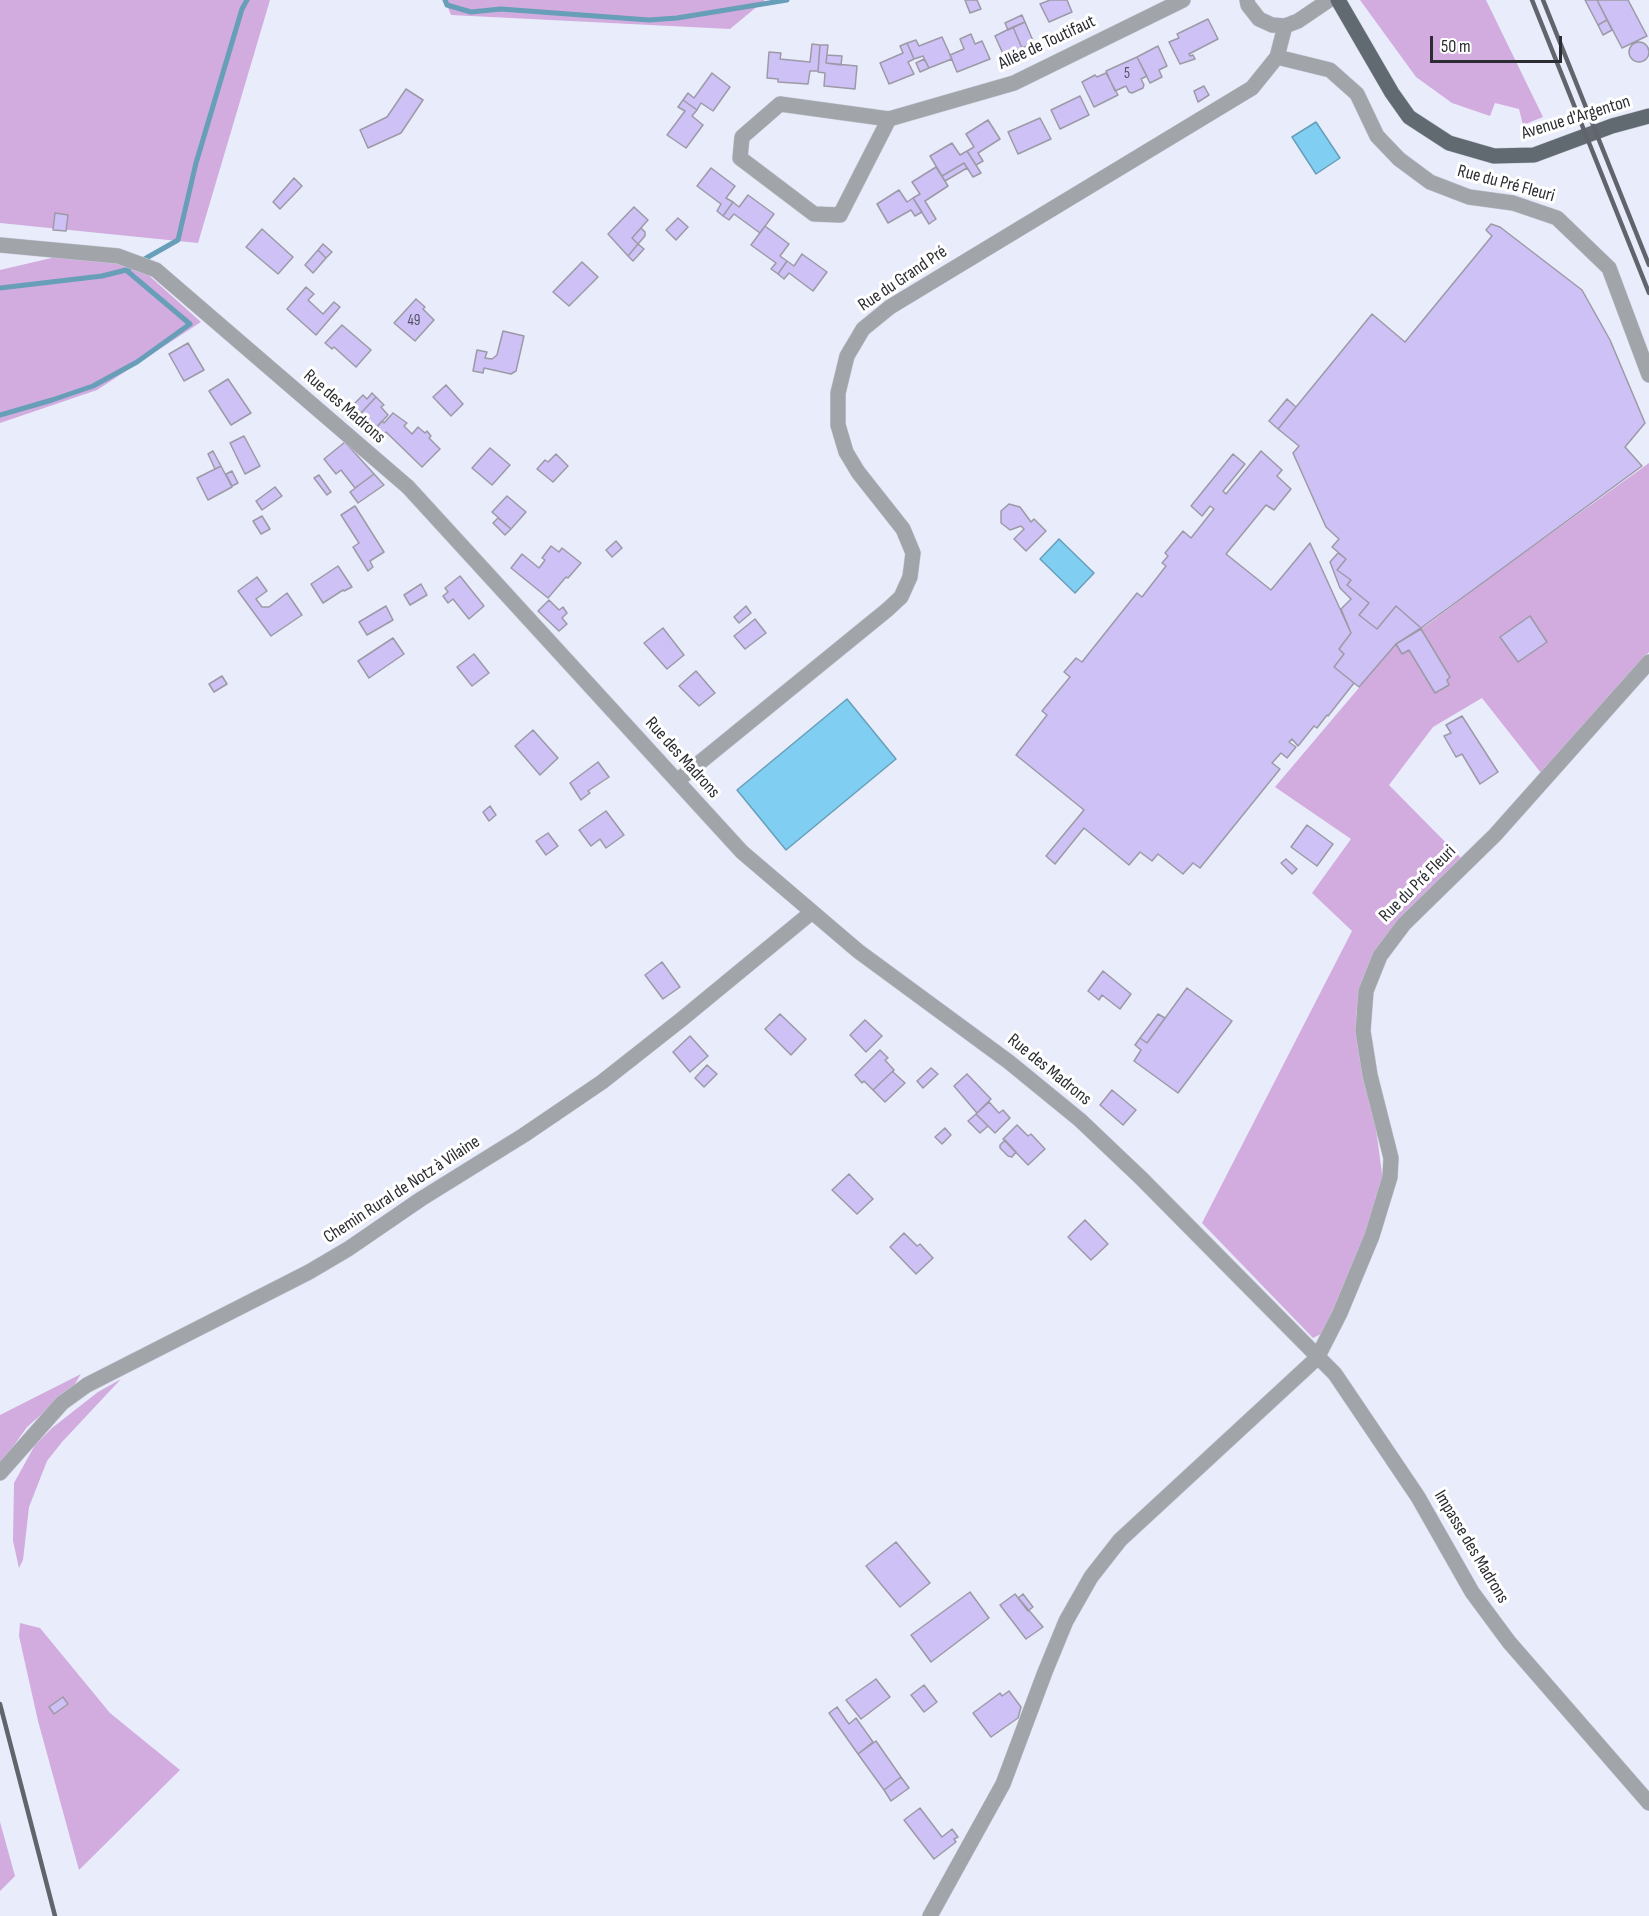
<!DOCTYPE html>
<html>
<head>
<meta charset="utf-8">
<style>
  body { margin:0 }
  #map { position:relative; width:1649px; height:1916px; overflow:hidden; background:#e9edfb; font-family:"Sofia Sans Condensed",sans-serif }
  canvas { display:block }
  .scale { position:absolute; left:1430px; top:36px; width:132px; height:27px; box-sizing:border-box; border:3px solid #2c2d32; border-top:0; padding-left:8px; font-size:18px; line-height:21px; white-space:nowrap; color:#2c2d32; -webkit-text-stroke:4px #fff; paint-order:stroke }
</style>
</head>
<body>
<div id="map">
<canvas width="1649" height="1916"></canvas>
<div class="scale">50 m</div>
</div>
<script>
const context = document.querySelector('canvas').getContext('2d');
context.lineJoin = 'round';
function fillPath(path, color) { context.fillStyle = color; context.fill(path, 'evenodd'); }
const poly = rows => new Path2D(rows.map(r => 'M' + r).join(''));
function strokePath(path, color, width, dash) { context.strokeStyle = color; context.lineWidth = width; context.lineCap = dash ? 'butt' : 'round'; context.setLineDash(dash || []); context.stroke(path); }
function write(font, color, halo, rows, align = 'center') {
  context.font = font + ' "Sofia Sans Condensed",sans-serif'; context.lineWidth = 6; context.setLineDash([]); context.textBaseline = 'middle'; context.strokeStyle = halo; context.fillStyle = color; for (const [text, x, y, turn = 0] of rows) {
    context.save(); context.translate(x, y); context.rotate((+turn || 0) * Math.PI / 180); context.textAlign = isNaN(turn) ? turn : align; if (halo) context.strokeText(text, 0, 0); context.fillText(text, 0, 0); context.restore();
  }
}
const green = poly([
  [0,0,270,0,198,243,0,223],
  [445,0,765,0,730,29,451,15],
  [1360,0,1486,0,1543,117,1523,125,1519,109,1495,103,1490,116,1452,103,1416,77],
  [60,256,101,259,145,272,201,322,97,390,0,423,0,270],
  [1649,463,1649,652,1541,773,1482,698,1433,727,1389,785,1463,860,1359,994,1356,1016,1360,1047,1374,1114,1383,1181,1374,1214,1323,1333,1313,1338,1202,1223,1352,931,1312,893,1351,839,1275,787,1396,644,1427,625,1499,571],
  [81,1374,73,1387,27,1427,0,1465,0,1415],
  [121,1379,62,1442,47,1461,29,1507,23,1560,19,1568,13,1541,14,1483,35,1445,52,1428,98,1392],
  [20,1623,40,1628,110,1713,180,1770,79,1870,38,1721,19,1636],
  [0,1822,15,1876,0,1891]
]);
const water = poly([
  [1316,122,1340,158,1316,174,1292,137,1316,122],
  [1059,539,1094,573,1075,593,1040,559,1059,539],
  [847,699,896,759,786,850,737,790,847,699]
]);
const stream = poly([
  [445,0,447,5,471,12,501,9,649,20,677,18,787,0],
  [141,261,178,240,196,163,242,9,247,0],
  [0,288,102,276,126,270,133,266],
  [0,415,52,400,93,386,137,362,190,324,126,270]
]);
const building = poly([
  [965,0,977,0,981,9,970,13,965,0],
  [1050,0,1067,0,1072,12,1049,22,1040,4,1050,0],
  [1585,0,1597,0,1607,20,1598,25,1585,0],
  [1597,0,1628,0,1647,36,1622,48,1597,0],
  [1022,15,1025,22,1008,30,1005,23,1022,15],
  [1208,19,1218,39,1189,54,1190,56,1193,55,1195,59,1180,64,1169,42,1179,38,1177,34,1208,19],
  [1607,20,1612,30,1603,35,1598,25,1607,20],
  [1025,22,1034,43,1022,48,1013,27,1025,22],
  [1013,27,1022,48,1004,56,995,36,1013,27],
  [971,34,975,44,982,41,990,59,957,72,950,55,964,49,960,39,971,34],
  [942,37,952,59,929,68,923,56,914,59,907,43,916,40,919,46,942,37],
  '1629 52a10 10 0 1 1 20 0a10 10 0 1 1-20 0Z',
  [907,43,914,59,908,62,914,74,889,84,880,63,903,53,900,46,907,43],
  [812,44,820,45,818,71,810,71,808,84,778,82,778,79,767,78,769,52,781,53,780,59,810,62,812,44],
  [820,45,828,45,826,63,857,66,855,89,824,86,825,73,818,72,820,45],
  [1158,46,1167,66,1159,70,1162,77,1150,83,1137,57,1158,46],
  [827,55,842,56,841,65,826,63,827,55],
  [1137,57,1147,76,1141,79,1144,85,1143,88,1132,93,1129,92,1126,86,1115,91,1106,71,1137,57],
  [924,59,929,68,920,72,916,63,924,59],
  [712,73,730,87,713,111,701,103,697,110,683,100,688,93,694,98,712,73],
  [1106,73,1118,95,1094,107,1082,82,1095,75,1097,77,1106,73],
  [1204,86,1209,95,1198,102,1194,91,1204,86],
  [406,89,423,100,401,133,368,148,360,130,387,117,406,89],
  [1080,96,1089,115,1060,129,1051,110,1080,96],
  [683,100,697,110,692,116,703,125,686,148,667,135,685,111,678,107,683,100],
  [1040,118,1051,139,1018,154,1008,132,1040,118],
  [988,120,1000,139,978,153,983,161,976,165,967,151,974,147,966,134,988,120],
  [952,143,960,155,967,151,981,173,973,177,964,163,942,176,930,156,952,143],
  [964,163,967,168,945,181,942,176,964,163],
  [936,167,948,186,925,201,936,219,929,224,913,198,920,194,912,182,936,167],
  [711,168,735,186,726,198,733,202,723,216,717,211,721,204,697,186,711,168],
  [294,178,302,186,280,209,273,202,294,178],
  [899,190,907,202,913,198,922,212,915,216,911,210,888,223,877,204,899,190],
  [748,195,774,214,760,233,734,214,729,220,723,216,733,202,739,207,748,195],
  [634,207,648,220,632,238,638,244,628,256,608,234,634,207],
  [55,213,68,215,66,231,53,230,55,213],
  [678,218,688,227,676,240,666,230,678,218],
  [1491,224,1500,227,1582,290,1610,340,1645,423,1625,447,1642,466,1421,628,1396,606,1377,629,1359,615,1369,603,1347,585,1351,580,1337,570,1346,559,1332,547,1339,539,1326,527,1293,453,1299,446,1278,429,1372,314,1405,342,1492,236,1486,230,1491,224],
  [765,226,789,244,780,256,787,261,778,274,771,269,776,263,751,245,765,226],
  [641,228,645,232,645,236,638,244,632,238,641,228],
  [262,229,293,257,278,274,246,247,262,229],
  [323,244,332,252,326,258,318,250,323,244],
  [638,244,644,249,633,261,628,256,638,244],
  [318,250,326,258,313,273,305,265,318,250],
  [802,254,827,272,813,291,789,273,784,279,778,274,787,261,794,266,802,254],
  [582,262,598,277,569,306,553,292,582,262],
  [306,287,314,294,308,300,323,314,334,302,340,307,316,335,287,309,306,287],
  [416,299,425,307,423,309,434,320,415,341,394,323,416,299],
  [342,325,371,350,356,367,334,347,332,349,325,343,342,325],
  [503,331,524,336,516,371,511,374,484,368,483,373,473,371,477,350,487,352,485,358,492,359,497,355,503,331],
  [188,343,204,370,184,381,169,354,188,343],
  [228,379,251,413,231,425,209,391,228,379],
  [446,385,463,404,451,416,433,397,446,385],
  [372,393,376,397,361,413,353,405,363,395,367,399,372,393],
  [376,397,384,405,381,407,388,415,375,429,361,413,376,397],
  [1287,399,1296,407,1278,429,1269,421,1287,399],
  [393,413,407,423,404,426,412,434,418,427,425,433,427,431,431,436,429,438,440,449,422,467,386,432,381,436,375,429,382,421,384,423,393,413],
  [244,436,260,466,245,474,230,443,244,436],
  [345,442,374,474,355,488,341,470,336,474,324,459,345,442],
  [490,448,510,465,492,485,472,468,490,448],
  [213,451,221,466,215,469,208,454,213,451],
  [1261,451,1282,470,1277,476,1291,489,1274,510,1266,505,1226,554,1271,590,1310,543,1351,633,1339,649,1344,654,1334,667,1354,683,1328,716,1327,715,1317,728,1314,726,1298,746,1292,739,1289,742,1296,747,1287,758,1281,753,1272,763,1280,769,1200,868,1193,863,1183,874,1158,854,1152,861,1140,852,1129,865,1084,828,1055,864,1046,856,1084,810,1016,755,1047,715,1042,711,1070,677,1064,672,1076,658,1082,662,1137,593,1142,597,1166,566,1162,563,1168,556,1165,553,1183,531,1191,538,1214,509,1210,506,1202,516,1191,506,1233,454,1245,464,1223,491,1226,494,1261,451],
  [556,454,568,466,553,482,537,469,545,460,548,462,556,454],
  [221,466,232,487,208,500,197,478,221,466],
  [232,471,238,483,232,486,226,474,232,471],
  [374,474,384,485,358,503,350,492,374,474],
  [319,475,331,492,327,495,314,478,319,475],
  [275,487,282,496,262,510,256,501,275,487],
  [507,496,526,512,511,529,492,512,507,496],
  [1009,504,1020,507,1031,522,1034,519,1046,531,1026,551,1014,539,1024,529,1021,526,1010,530,1001,523,1001,511,1009,504],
  [355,506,384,552,370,561,373,567,368,571,353,547,359,543,341,515,355,506],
  [262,516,270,529,261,534,253,521,262,516],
  [498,518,511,529,505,535,493,523,498,518],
  [616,541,622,548,612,557,606,550,616,541],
  [551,546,559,552,562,548,581,563,568,578,566,577,548,598,511,568,522,554,539,568,545,560,542,558,551,546],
  [1338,553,1346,559,1337,570,1351,580,1347,585,1369,603,1359,615,1377,629,1396,606,1421,628,1396,644,1359,687,1334,667,1344,654,1339,649,1351,633,1341,609,1351,599,1340,588,1330,562,1338,553],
  [338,566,352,587,344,591,343,590,323,603,311,584,338,566],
  [460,576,484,606,469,619,453,599,448,603,443,596,448,592,445,588,460,576],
  [257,577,267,591,256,599,262,607,269,607,287,593,302,615,271,636,238,591,257,577],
  [421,584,427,595,410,605,404,595,421,584],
  [549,600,559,610,563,607,567,613,562,618,567,624,559,631,538,611,549,600],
  [386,606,393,620,367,635,359,622,386,606],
  [746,606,751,613,739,623,734,617,746,606],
  [1530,616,1547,642,1518,662,1500,637,1530,616],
  [755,619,766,633,745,649,734,636,755,619],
  [663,628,684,655,667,669,644,643,663,628],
  [1421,629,1450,677,1447,680,1449,685,1435,693,1409,650,1402,654,1396,644,1421,629],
  [393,638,404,654,369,678,358,661,393,638],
  [474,654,489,673,472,686,457,667,474,654],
  [696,671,715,693,699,706,679,686,696,671],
  [222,676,227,684,214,692,209,684,222,676],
  [1462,716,1498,772,1480,784,1462,754,1456,757,1444,736,1451,733,1446,725,1462,716],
  [533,730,558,758,540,775,515,746,533,730],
  [598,762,609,777,588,791,590,793,581,800,570,783,598,762],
  [490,806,496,815,489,821,483,812,490,806],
  [606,811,624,835,606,848,600,839,591,846,579,830,606,811],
  [1307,825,1333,844,1317,866,1291,847,1307,825],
  [548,833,558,846,546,855,536,841,548,833],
  [1286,859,1297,869,1292,874,1281,863,1286,859],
  [662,962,680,987,663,999,645,975,662,962],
  [1103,971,1131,994,1120,1009,1102,995,1099,1000,1088,991,1103,971],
  [1187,988,1232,1021,1178,1093,1134,1061,1141,1050,1135,1045,1140,1038,1147,1043,1187,988],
  [780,1014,806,1039,791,1055,765,1029,780,1014],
  [1158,1014,1165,1018,1147,1043,1140,1038,1158,1014],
  [865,1020,882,1036,866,1052,850,1035,865,1020],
  [690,1036,708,1056,690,1072,673,1052,690,1036],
  [880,1050,888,1058,885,1060,894,1070,873,1090,864,1081,862,1083,855,1075,880,1050],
  [707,1065,717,1074,704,1087,695,1078,707,1065],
  [931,1068,938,1074,923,1088,917,1081,931,1068],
  [894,1070,893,1072,905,1083,885,1102,873,1090,894,1070],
  [967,1074,991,1099,977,1113,954,1086,967,1074],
  [1112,1090,1136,1110,1123,1125,1100,1105,1112,1090],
  [989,1102,999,1113,1003,1110,1010,1118,995,1133,976,1114,989,1102],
  [976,1114,988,1126,980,1133,968,1121,976,1114],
  [1017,1125,1028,1136,1031,1134,1045,1149,1028,1165,1003,1139,1017,1125],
  [945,1128,951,1135,942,1144,935,1137,945,1128],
  [1005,1140,1016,1152,1012,1157,1008,1156,1000,1148,1000,1145,1005,1140],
  [849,1174,873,1199,857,1214,832,1190,849,1174],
  [1085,1220,1108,1244,1091,1260,1068,1237,1085,1220],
  [904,1233,917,1246,920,1244,933,1258,916,1274,890,1247,904,1233],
  [896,1542,930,1583,900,1607,866,1566,896,1542],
  [970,1592,989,1618,931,1662,911,1635,970,1592],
  [1015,1594,1043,1627,1026,1639,1000,1605,1015,1594],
  [1023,1594,1033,1607,1028,1611,1018,1598,1023,1594],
  [876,1679,890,1697,861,1719,846,1700,876,1679],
  [924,1685,937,1702,924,1712,911,1695,924,1685],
  [1009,1691,1021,1707,1018,1718,991,1737,973,1713,1000,1693,1002,1696,1009,1691],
  [63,1697,68,1704,54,1714,49,1707,63,1697],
  [837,1707,849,1724,856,1718,873,1742,858,1754,829,1713,837,1707],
  [876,1741,901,1777,884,1790,858,1754,876,1741],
  [901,1777,909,1788,891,1801,884,1790,901,1777],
  [920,1808,942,1837,952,1829,958,1837,954,1839,956,1842,934,1859,904,1820,920,1808]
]);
const minor = poly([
  [1247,0,1248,5,1259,19,1272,25,1285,26,1298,21,1329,0],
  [1277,57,1330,70,1357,94,1377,136,1399,159,1430,182,1469,197,1513,203,1557,218,1609,268,1649,375],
  [889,119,840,215,814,214,740,158,742,137,780,104,889,119,1014,83,1183,0],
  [0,245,118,256,156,270,408,487,742,852,858,951,1009,1062,1080,1120,1141,1178,1335,1374,1418,1497,1472,1592,1509,1642,1649,1803],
  [677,781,887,610,901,597,910,577,913,553,903,529,858,472,846,452,838,425,838,393,847,356,863,329,890,307,1252,88,1277,57,1285,26],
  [0,1473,62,1403,87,1385,309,1272,348,1249,421,1199,524,1135,602,1082,682,1019,812,912],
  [930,1916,1003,1784,1045,1672,1066,1621,1091,1577,1120,1540,1317,1358,1340,1313,1372,1236,1390,1177,1391,1158,1370,1075,1363,1031,1366,991,1380,956,1404,924,1495,835,1649,662]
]);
const major = poly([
  [1338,0,1392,93,1409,117,1449,143,1494,156,1534,155,1612,126,1649,116]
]);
const rail = poly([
  [1532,0,1649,293],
  [1543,0,1649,265],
  [0,1704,55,1916]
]);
const numberNames = [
  ["5",1127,74],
  ["49",414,321]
];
const streetNames = [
  ["Allée de Toutifaut",1047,43,-25],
  ["Avenue d'Argenton",1576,118,-17],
  ["Rue du Pré Fleuri",1506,184,15],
  ["Rue du Grand Pré",903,279,-34],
  ["Rue des Madrons",344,407,41],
  ["Rue des Madrons",682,758,48],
  ["Rue du Pré Fleuri",1418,884,-45],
  ["Rue des Madrons",1049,1070,39],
  ["Chemin Rural de Notz à Vilaine",402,1190,-33],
  ["Impasse des Madrons",1471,1547,59]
];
fillPath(green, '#d2abdf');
fillPath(water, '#80cff2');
strokePath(water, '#679eb8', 1.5);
strokePath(stream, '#679eb8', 5);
fillPath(building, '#cdc1f6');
strokePath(building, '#9d9aa7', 1.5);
strokePath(minor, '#c7cad7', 16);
strokePath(major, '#c7cad7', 16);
strokePath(minor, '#a1a5aa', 15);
strokePath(major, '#616971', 15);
strokePath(rail, '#62646b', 4.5);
write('15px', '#545263', null, numberNames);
write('18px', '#2c2d32', '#fff', streetNames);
</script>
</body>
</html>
